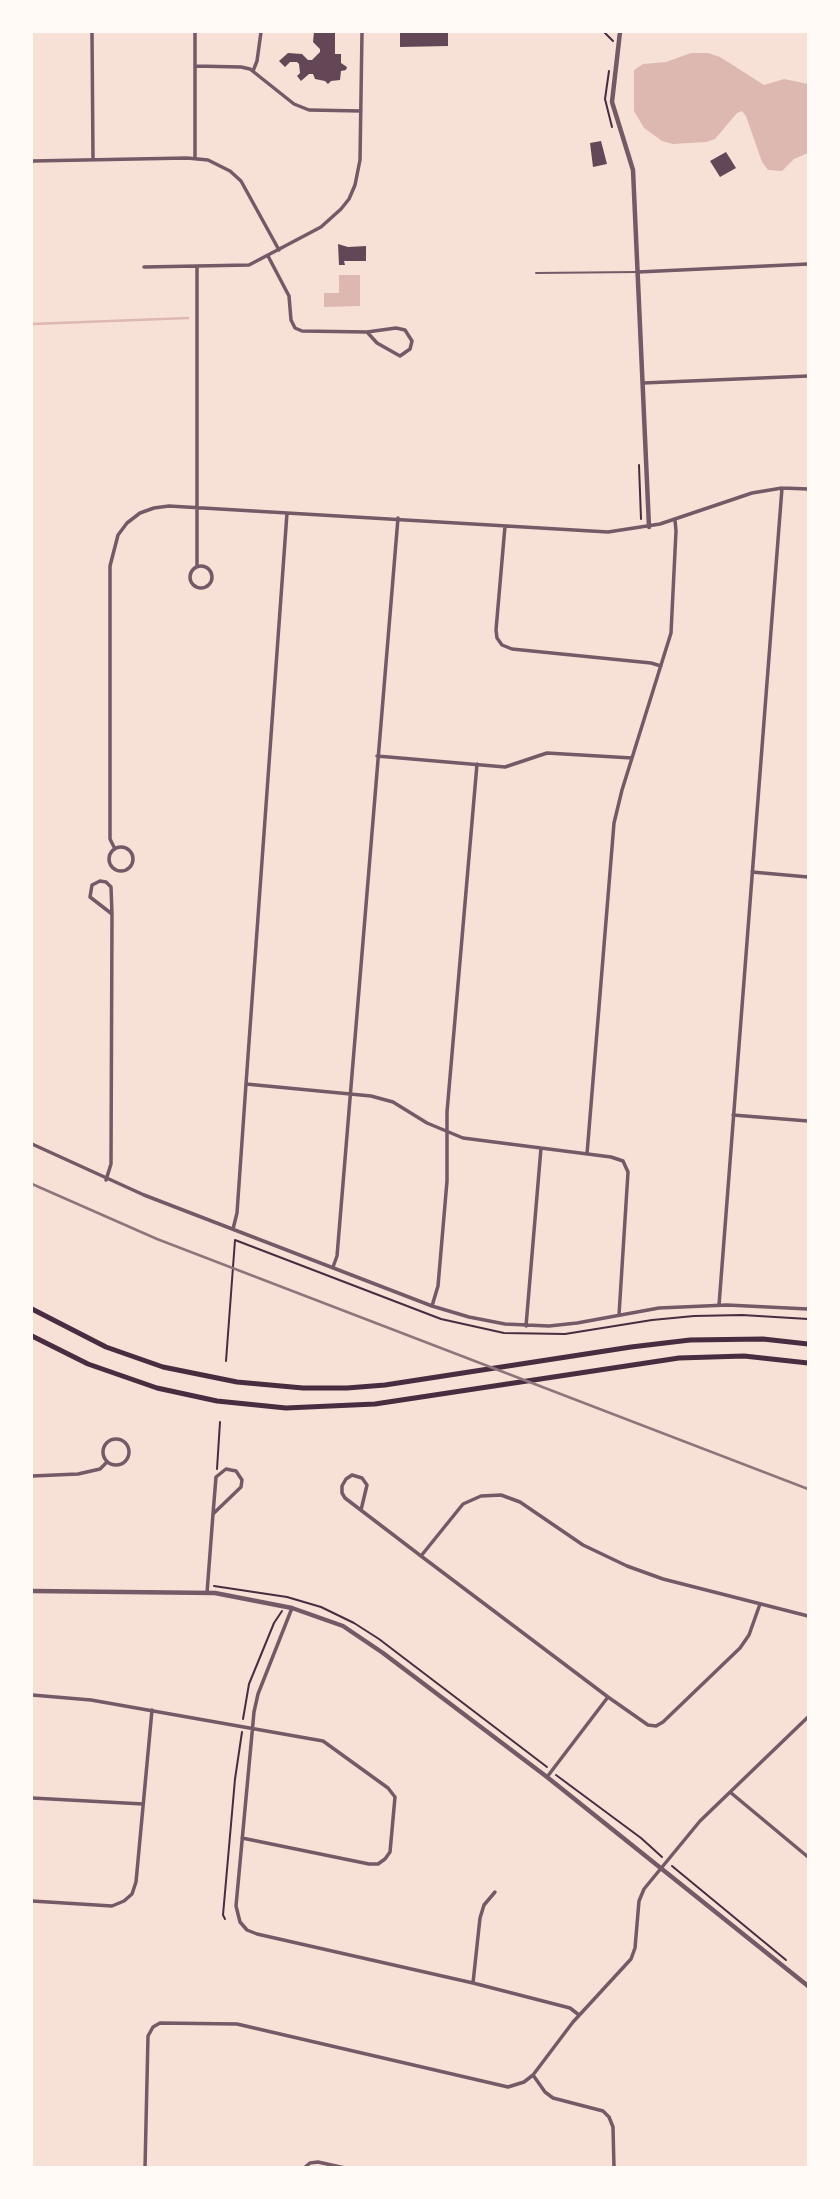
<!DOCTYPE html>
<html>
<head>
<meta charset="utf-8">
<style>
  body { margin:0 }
  #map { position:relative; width:840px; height:2199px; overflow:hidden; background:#f7e1d7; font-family:"IBM Plex Sans",sans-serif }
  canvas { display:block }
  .frame { position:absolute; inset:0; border:33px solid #fffaf5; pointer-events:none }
</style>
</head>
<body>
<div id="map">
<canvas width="840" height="2199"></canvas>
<div class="frame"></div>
</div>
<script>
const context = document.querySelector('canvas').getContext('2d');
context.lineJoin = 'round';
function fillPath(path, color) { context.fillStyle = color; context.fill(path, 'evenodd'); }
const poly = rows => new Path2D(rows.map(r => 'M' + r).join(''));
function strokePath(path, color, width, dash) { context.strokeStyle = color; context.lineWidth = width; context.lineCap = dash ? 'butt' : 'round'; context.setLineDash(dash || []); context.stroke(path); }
const water = poly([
  [691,53,708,53,720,57,764,85,784,79,808,84,808,153,794,159,782,171,768,170,762,162,746,116,742,111,737,113,715,139,706,142,673,144,662,141,644,128,634,111,634,70,643,64,666,62],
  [339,275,360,275,360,306,324,307,324,293,339,293]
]);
const stream = poly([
  [32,324,188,318]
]);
const building = poly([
  [314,32,335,32,335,54,341,54,341,63,347,67,346,70,341,71,340,80,331,81,328,84,325,81,315,79,313,74,309,74,301,81,297,76,300,73,299,64,297,62,290,62,285,67,279,61,288,53,302,54,308,60,312,60,320,52,320,49,313,42],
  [400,32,448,32,448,46,400,47],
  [601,141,607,164,593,167,590,143],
  [726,152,736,168,720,177,710,161],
  [338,244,348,247,366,246,366,261,344,261,345,265,339,265]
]);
const path = poly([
  [604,32,613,41],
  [609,71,605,99,612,127],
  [639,465,641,519],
  [226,1361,235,1240,441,1319,504,1333,565,1334,652,1320,694,1316,742,1315,808,1319],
  [217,1469,220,1422],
  [214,1586,287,1597,321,1607,354,1623,379,1639,547,1767],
  [243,1719,249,1684,274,1623,282,1611],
  [556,1775,641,1838,662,1857],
  [672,1866,786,1960],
  [225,1919,223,1915,235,1779,242,1732]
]);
const service = poly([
  [536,273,637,272]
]);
const minor = poly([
  [92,32,93,159],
  [195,66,241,67,250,69,294,104,309,110,361,111],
  [253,71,257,61,261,32],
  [195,158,195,32],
  [32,161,187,158,208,160,230,171,241,181,279,250],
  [268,256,289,296,291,320,295,328,302,331,367,332],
  [144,267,249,265,321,227,341,209,349,199,355,185,360,160,362,32],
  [197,267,197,566],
  [638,272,808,264],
  [396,328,405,330,412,341,410,349,400,356,377,343,367,332,396,328],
  [643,383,808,376],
  [505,526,496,630,497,638,502,645,512,649,651,663,661,666],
  '190 577a11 11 0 1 1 22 0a11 11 0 1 1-22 0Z',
  [377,756,505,767,547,753,632,758],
  '109 859a12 12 0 1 1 24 0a12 12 0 1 1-24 0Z',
  [115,849,110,839,110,566,118,535,127,523,140,513,154,508,169,506,608,532,660,524,752,493,782,488,808,489],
  [752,872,808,877],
  [100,881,106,882,111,887,112,914,90,897,92,885,100,881],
  [246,1084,371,1096,393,1102,427,1123,463,1138,611,1157,623,1161,628,1172,619,1315],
  [733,1115,808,1121],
  [32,1144,144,1195,432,1306,469,1317,505,1324,549,1326,577,1323,659,1308,727,1305,808,1309],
  [587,1154,614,823,622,790,671,633,676,531,675,520],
  [106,1180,111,1164,112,914],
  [233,1229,237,1213,246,1084,287,513],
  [333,1267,337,1256,398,518],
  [719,1305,782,488],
  [432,1306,438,1286,447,1181,447,1112,477,764],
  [526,1326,541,1148],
  '103 1452a13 13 0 1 1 26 0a13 13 0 1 1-26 0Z',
  [32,1476,78,1474,100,1469,107,1462],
  [361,1510,367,1485,362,1478,352,1475,346,1479,342,1486,342,1493,345,1498,421,1556,608,1697,648,1725,656,1726,663,1722,740,1648,749,1635,760,1604],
  [421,1556,463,1504,481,1496,501,1495,520,1502,583,1545,627,1566,663,1579,808,1616],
  [207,1593,213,1514,216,1477,226,1469,236,1471,242,1480,241,1487,213,1514],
  [292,1608,258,1694,254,1712,236,1906,240,1922,247,1930,257,1934,473,1983,570,2008,579,2015],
  [32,1695,91,1700,323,1741,388,1788,395,1797,390,1852,385,1859,378,1864,369,1864,242,1838],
  [547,1777,608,1697],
  [730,1792,808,1857],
  [32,1798,143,1804],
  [32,1901,112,1906,124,1901,132,1894,136,1882,152,1710],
  [473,1983,480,1918,484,1905,495,1892],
  [533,2075,545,2092,553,2098,603,2111,609,2117,613,2127,614,2168],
  [145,2168,148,2036,153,2027,160,2023,237,2024,508,2087,524,2082,533,2075,573,2022,631,1959,635,1948,639,1901,644,1889,700,1821,808,1717],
  [304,2168,310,2163,318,2162,345,2168]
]);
const tertiary = poly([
  [620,32,612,102,633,170,649,527],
  [32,1591,215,1593,292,1608,343,1626,383,1653,547,1777,808,1986]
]);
const primary = poly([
  [32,1309,106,1347,163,1367,237,1382,303,1388,347,1388,385,1385,631,1347,690,1340,763,1339,808,1344],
  [32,1336,88,1364,157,1388,217,1401,286,1408,375,1404,679,1358,744,1356,808,1363]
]);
const rail = poly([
  [32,1184,157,1239,808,1489]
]);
fillPath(water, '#dcb8b0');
strokePath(stream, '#dcb8b0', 2.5);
fillPath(building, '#644757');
strokePath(path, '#4a2c40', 2);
strokePath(service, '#755966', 2);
strokePath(minor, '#755966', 3.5);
strokePath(tertiary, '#755966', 4.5);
strokePath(primary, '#4a2c40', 5);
strokePath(rail, '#8f747c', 2.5);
</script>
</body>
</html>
